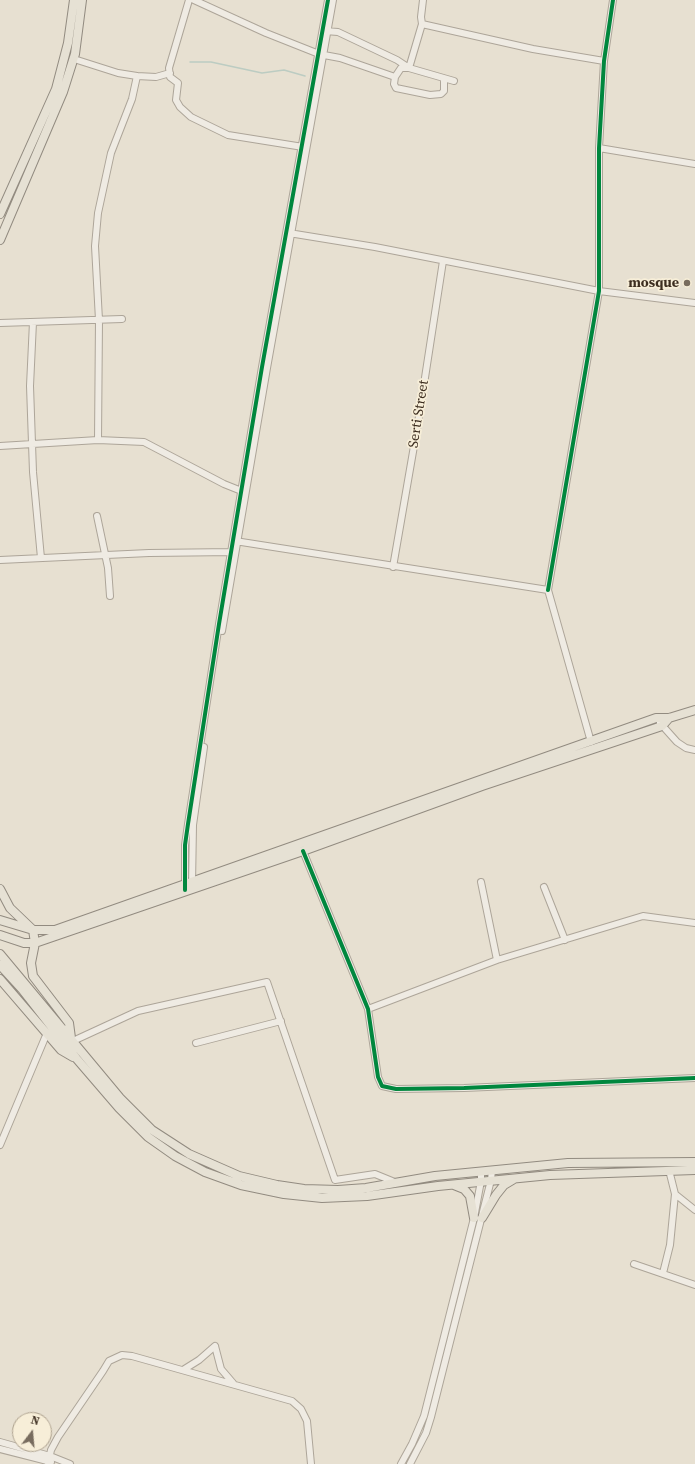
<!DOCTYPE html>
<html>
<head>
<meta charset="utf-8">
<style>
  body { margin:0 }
  #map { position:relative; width:695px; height:1464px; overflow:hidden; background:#e7e0d1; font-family:"Source Serif 4",serif }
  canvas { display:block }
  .north { position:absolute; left:12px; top:1412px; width:40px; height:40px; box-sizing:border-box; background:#f7eed8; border:1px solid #ada18e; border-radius:50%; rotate:16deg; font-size:11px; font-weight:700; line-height:16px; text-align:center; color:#3d2e20 }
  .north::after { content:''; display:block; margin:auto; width:14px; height:18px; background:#786c5e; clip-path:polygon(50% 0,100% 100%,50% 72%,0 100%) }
</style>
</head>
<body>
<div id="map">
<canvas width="695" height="1464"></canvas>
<div class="north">N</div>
</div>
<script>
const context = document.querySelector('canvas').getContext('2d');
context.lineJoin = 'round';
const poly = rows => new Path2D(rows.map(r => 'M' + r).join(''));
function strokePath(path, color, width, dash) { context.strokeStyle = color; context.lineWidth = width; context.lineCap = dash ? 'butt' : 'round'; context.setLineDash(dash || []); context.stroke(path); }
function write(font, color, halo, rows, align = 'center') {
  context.font = font + ' "Source Serif 4",serif'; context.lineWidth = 3.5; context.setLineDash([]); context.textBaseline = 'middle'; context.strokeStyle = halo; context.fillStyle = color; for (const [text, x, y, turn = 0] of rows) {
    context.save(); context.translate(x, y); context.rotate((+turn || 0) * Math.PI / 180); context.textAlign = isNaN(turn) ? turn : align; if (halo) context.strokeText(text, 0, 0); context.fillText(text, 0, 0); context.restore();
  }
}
const stream = poly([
  [190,62,211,62,262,73,284,70,305,76]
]);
const minor = poly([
  [189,0,169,68,170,77,178,83,176,100,180,107,191,117,228,135,303,147],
  [194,0,266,33,319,54],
  [422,24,533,49,604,61],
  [325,31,338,32,397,60,409,68,454,81],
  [324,55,340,58,395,77,401,68,409,68,422,24,421,17,423,0],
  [74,59,118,73,137,76,156,77,170,73],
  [395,77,394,84,396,88,430,95,441,94,444,91,444,79],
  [599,148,695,164],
  [289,233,375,247,599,291,695,303],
  [33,322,30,386,33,472,41,558],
  [0,323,122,319],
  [98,440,99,320,95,246,98,213,111,153,132,99,137,76],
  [0,446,98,440,144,442,224,484,244,492],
  [97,516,108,568,110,596],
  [235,541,548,590,591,742],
  [0,560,149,553,234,552],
  [393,567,418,423,443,261],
  [548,590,599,291,599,148,604,61,613,0],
  [222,631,267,368,333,0],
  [660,723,677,742,686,748,695,750],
  [303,851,368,1009,378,1077,382,1086,396,1089,464,1088,695,1078],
  [481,882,497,960],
  [192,885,193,825,204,747],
  [544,887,565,940],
  [185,888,185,845,188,824,219,624,262,367,328,0],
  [368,1009,497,960,643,916,695,923],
  [73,1041,138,1011,267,982,335,1180,375,1174,397,1183],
  [196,1043,281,1021],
  [0,1145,47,1033],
  [669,1170,675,1194,695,1210],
  [634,1264,695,1285],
  [663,1273,670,1245,675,1194],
  [215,1346,221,1369,233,1383],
  [183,1370,199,1360,215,1346],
  [0,1442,50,1456,70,1464],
  [0,1449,51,1462],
  [48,1464,51,1450,58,1437,103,1371,109,1361,122,1355,132,1356,292,1401,301,1409,307,1421,311,1464],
  [401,1464,412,1444,424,1416,474,1218,481,1181,481,1171],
  [410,1464,426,1433,431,1417,491,1180,492,1170]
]);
const major = poly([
  [0,214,56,89,68,43,74,0],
  [0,240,63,92,75,54,82,0],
  [0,889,10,908,33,930,35,943,31,963,33,976,69,1023,71,1038],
  [0,920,33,930,55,930,656,718,669,718,695,710],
  [0,935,24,943,35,943,303,851,482,786,662,726,669,718],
  [0,954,120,1098,152,1130,189,1154,239,1176,277,1185,304,1189,338,1190,366,1188,435,1176,568,1163,695,1162],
  [0,965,22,989,76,1058,119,1108,148,1137,175,1156,205,1172,241,1185,284,1194,322,1198,367,1196,438,1186,550,1175,695,1170],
  [0,979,61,1050,73,1057],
  [454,1185,464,1189,470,1196,474,1218],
  [482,1218,496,1195,504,1185,514,1179]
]);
const cycleway = poly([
  [548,590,599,291,599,148,604,61,613,0],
  [303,851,368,1009,378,1077,382,1086,396,1089,464,1088,695,1078],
  [185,890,185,845,188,824,219,624,262,367,328,0]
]);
const markers = [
  [687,283,4,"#786c5e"]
];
const poiNames = [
  ["mosque",679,283]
];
const streetNames = [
  ["Serti Street",419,414,-81]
];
strokePath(stream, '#bcccc2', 1.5);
strokePath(minor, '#ada599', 8);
strokePath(major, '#928b80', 10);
strokePath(minor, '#efebe3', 6);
strokePath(major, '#e6e1d4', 8);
strokePath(cycleway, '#00873e', 4);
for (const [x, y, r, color] of markers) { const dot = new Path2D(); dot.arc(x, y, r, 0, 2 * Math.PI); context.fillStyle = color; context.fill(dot); strokePath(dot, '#f7eed8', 1.5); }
write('bold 14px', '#3d2e20', '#f7eed8', poiNames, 'right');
write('14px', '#3d2e20', '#f7eed8', streetNames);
</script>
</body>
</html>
